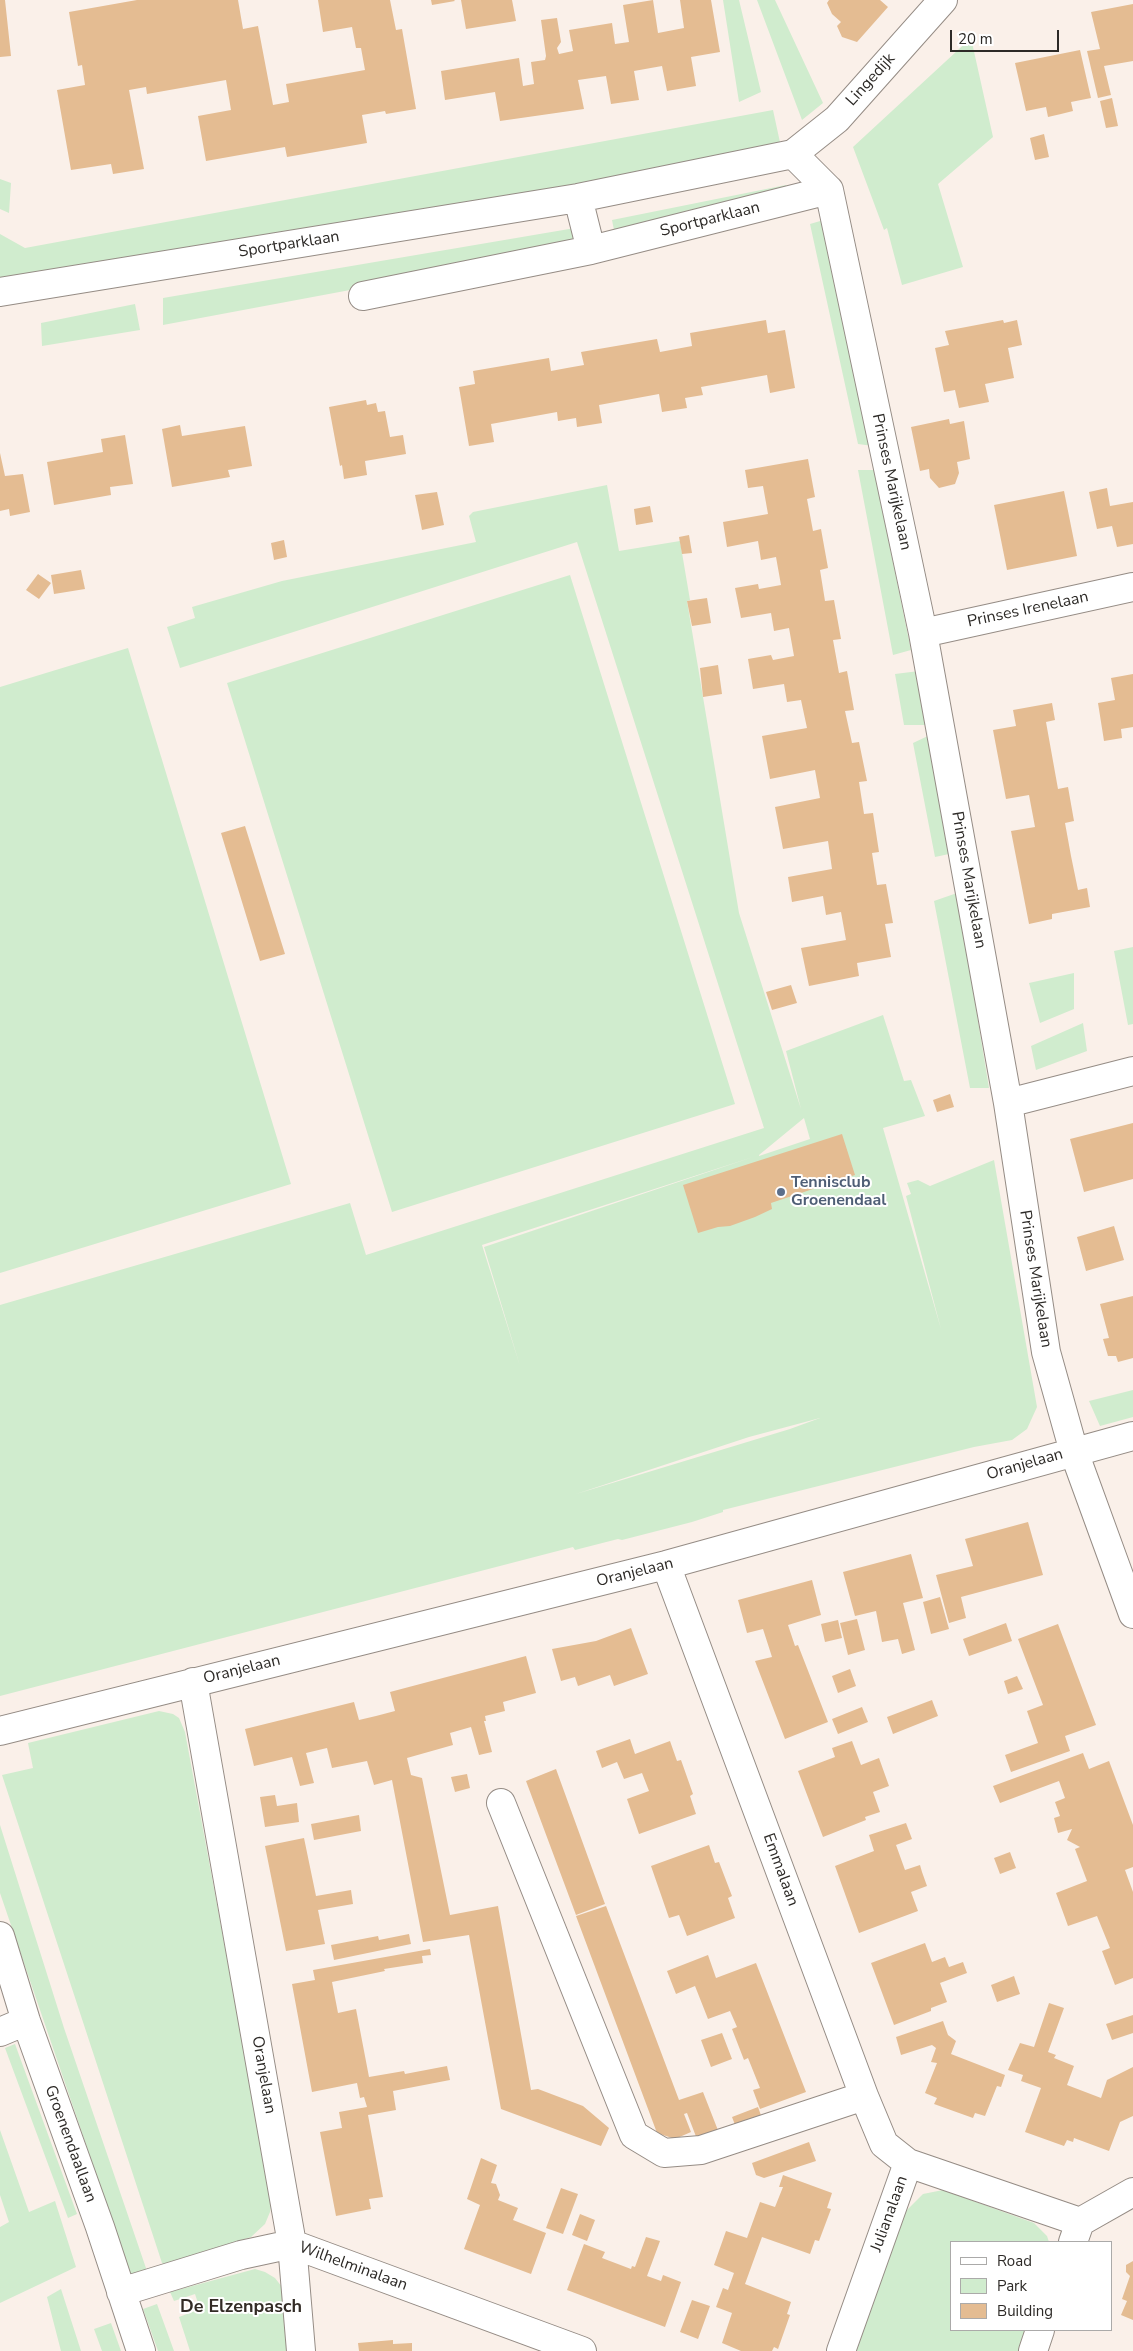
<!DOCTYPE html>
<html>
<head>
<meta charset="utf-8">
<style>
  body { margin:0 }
  #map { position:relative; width:1133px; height:2351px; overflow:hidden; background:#faf0e9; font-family:"Nunito Sans",sans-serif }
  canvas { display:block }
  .legend { position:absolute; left:950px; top:2241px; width:162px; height:90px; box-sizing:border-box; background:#fff; border:1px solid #abaaa9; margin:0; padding:6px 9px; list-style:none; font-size:15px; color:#2d2a27 }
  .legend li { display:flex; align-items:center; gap:10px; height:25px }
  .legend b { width:25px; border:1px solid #abaaa9 }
  .scale { position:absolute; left:950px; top:30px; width:109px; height:22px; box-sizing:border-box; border:2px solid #2d2a27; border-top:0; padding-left:6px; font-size:15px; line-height:18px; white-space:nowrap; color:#2d2a27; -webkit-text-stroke:4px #fff; paint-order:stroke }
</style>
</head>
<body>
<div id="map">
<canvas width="1133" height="2351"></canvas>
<ul class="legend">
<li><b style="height:6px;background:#fff"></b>Road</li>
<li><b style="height:14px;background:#d0ecce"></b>Park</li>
<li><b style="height:14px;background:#e4bc92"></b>Building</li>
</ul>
<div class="scale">20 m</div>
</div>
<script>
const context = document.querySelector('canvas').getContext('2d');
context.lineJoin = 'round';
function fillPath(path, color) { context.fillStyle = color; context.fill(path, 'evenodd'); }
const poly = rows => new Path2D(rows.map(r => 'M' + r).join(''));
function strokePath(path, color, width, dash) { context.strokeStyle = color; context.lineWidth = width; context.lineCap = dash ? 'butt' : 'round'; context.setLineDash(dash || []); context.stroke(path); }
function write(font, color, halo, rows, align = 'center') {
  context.font = font + ' "Nunito Sans",sans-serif'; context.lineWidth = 4; context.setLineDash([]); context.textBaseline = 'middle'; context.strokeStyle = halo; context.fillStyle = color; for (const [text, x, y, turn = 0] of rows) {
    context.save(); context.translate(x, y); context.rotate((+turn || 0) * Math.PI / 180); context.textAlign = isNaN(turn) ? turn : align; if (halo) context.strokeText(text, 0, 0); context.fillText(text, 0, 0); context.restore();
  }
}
const green = poly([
  [723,0,739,0,761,92,739,102],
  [757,0,775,0,823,103,802,120],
  [971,38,993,137,938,184,963,267,902,285,887,228,884,230,853,147],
  [773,110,781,147,695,167,0,284,0,234,25,248],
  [0,179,11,183,9,213,0,209],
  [786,185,789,196,616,240,612,220],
  [827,219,873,446,858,444,810,224],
  [575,228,580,247,163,325,163,298],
  [135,304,140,330,42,346,41,323],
  [858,470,874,470,911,650,893,655],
  [607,485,619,551,680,541,690,600,687,601,739,913,801,1109,786,1051,883,1015,904,1081,911,1080,925,1116,883,1128,941,1329,906,1196,911,1194,907,1183,918,1180,930,1186,994,1160,1037,1407,1027,1429,1012,1440,974,1447,723,1510,723,1512,692,1522,622,1540,618,1539,575,1550,573,1547,0,1696,0,1305,350,1203,366,1255,764,1128,577,542,180,668,167,627,195,618,192,607,282,581,476,542,469,516,473,512],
  [804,1118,810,1139,759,1156,759,1155],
  [753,1157,484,1247,520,1366,482,1245],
  [820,1418,790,1429,576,1494,749,1437],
  [570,575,735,1104,392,1212,227,683],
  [128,648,291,1184,0,1273,0,687],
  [919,671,927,725,904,725,895,674],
  [930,735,949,854,935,857,913,743],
  [957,893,989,1088,970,1088,934,901],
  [1133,947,1133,1024,1128,1025,1114,951],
  [1074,973,1074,1009,1040,1023,1029,983],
  [1083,1023,1087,1051,1036,1070,1031,1046],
  [1133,1390,1133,1417,1100,1426,1089,1401],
  [159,1711,173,1714,179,1718,185,1732,272,2201,270,2212,265,2224,251,2237,164,2264,162,2263,2,1775,33,1768,28,1743],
  [0,1825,64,2028,148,2274,131,2276,0,1893],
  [15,2044,77,2214,68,2218,5,2048],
  [0,2130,29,2212,55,2201,76,2267,0,2303,0,2227,9,2222,0,2195],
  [943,2190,1034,2223,1047,2236,1049,2242,952,2242,952,2330,1026,2330,1018,2351,852,2351,905,2212,923,2194],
  [255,2269,265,2272,275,2278,282,2287,285,2298,290,2351,190,2351,179,2317,200,2309,195,2294,174,2301,170,2292],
  [61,2289,81,2351,61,2351,47,2297],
  [157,2304,174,2351,158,2351,143,2309],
  [111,2323,121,2351,102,2351,94,2329]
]);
const building = poly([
  [0,0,5,0,11,56,0,57],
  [137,0,238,0,243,29,258,26,273,105,289,102,286,84,365,70,361,48,356,48,352,27,323,32,318,0,390,0,396,30,402,29,416,109,386,114,385,111,362,115,367,143,287,157,285,147,206,161,198,116,231,110,226,80,147,94,146,87,129,90,144,169,113,174,111,164,71,170,57,90,85,85,82,65,78,66,69,12],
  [431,0,454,0,455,1,432,5],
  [461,0,512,0,516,21,466,29],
  [653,0,658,33,684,28,680,0,711,0,720,52,691,57,696,86,667,91,662,66,634,71,639,100,611,104,606,76,578,80,584,109,500,121,495,92,445,100,441,71,519,58,523,86,534,84,531,62,545,60,546,56,541,20,557,18,561,42,557,48,559,54,573,51,569,30,612,23,615,44,629,42,623,5],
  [829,0,880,0,888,7,857,42,842,37,837,26,841,22,832,14,827,3],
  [1133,4,1133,61,1104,66,1111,95,1098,98,1087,51,1100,49,1091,12],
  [1080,50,1091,98,1071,102,1073,111,1061,114,1048,117,1046,107,1026,111,1015,63],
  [1112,98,1118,126,1106,128,1100,101],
  [1044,134,1049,157,1035,160,1030,138],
  [766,320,768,333,785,330,795,388,770,393,767,375,701,387,703,395,685,398,687,408,662,412,659,394,599,405,602,423,577,427,576,418,558,421,557,412,491,424,494,442,469,446,459,387,475,384,473,371,549,358,551,371,567,368,584,365,581,352,657,339,660,352,692,346,690,333],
  [1003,320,1004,323,1017,320,1022,345,1008,348,1014,378,985,384,989,402,959,408,955,390,944,392,935,348,949,345,945,331],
  [366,400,367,405,376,403,378,412,385,411,390,437,403,435,406,454,365,461,367,475,344,479,342,465,340,466,329,407],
  [949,419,950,424,964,421,970,459,957,462,959,473,955,484,939,488,930,478,929,469,920,471,911,427],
  [180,425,182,436,245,426,252,466,228,470,230,477,172,487,162,429],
  [125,435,133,484,110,487,111,495,54,505,47,462,103,452,101,439],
  [0,453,5,476,23,474,30,512,10,516,9,509,0,511],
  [808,459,815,497,807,499,813,531,821,529,828,568,820,570,825,601,834,600,841,639,833,640,839,673,847,671,854,710,845,711,852,743,859,742,867,781,859,782,864,814,873,813,879,852,872,853,877,885,886,884,893,923,885,924,891,957,857,963,859,976,809,986,801,948,846,940,841,912,826,915,823,896,792,902,788,877,832,869,828,841,783,849,775,807,820,798,815,770,770,779,762,736,807,728,801,700,787,702,784,684,753,689,748,659,771,655,773,660,794,656,789,628,774,631,771,613,741,618,735,588,758,584,759,589,781,585,776,557,761,560,758,541,727,547,723,522,768,514,763,486,748,488,745,470],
  [1107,488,1110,506,1133,502,1133,544,1117,547,1112,526,1097,529,1089,492],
  [1064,491,1077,556,1007,570,994,505],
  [437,492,444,525,422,530,415,495],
  [650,506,653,522,636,525,634,509],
  [689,535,692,553,682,554,679,537],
  [284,540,287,557,274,560,271,543],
  [81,570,85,589,54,594,51,575],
  [38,574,51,583,39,599,26,590],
  [707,598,711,623,692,626,687,601],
  [718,665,722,694,703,697,700,668],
  [1133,674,1133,727,1121,729,1122,738,1104,741,1098,703,1115,700,1111,678],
  [1052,703,1055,720,1046,722,1058,789,1068,787,1074,821,1065,823,1071,856,1078,890,1087,888,1090,907,1052,914,1052,919,1029,924,1011,831,1035,827,1029,795,1006,799,993,730,1016,726,1013,710],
  [245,826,285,954,260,961,221,833],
  [791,985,797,1003,772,1010,766,992],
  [950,1094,954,1107,937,1112,933,1100],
  [1133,1123,1133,1179,1084,1192,1070,1139],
  [842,1134,855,1175,771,1203,772,1209,755,1217,730,1226,718,1227,698,1233,683,1185],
  [1114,1226,1124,1260,1086,1271,1077,1237],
  [1133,1296,1133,1358,1118,1362,1116,1356,1108,1356,1103,1339,1109,1338,1100,1304],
  [1028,1522,1043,1575,961,1597,966,1618,949,1623,936,1575,973,1566,965,1539],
  [911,1554,923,1598,903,1603,915,1650,902,1654,898,1639,882,1642,876,1611,855,1616,843,1572],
  [812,1580,821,1615,788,1625,795,1646,798,1645,828,1722,785,1739,755,1661,772,1657,763,1629,747,1633,738,1600],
  [940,1597,949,1629,931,1634,923,1602],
  [857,1619,865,1650,848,1655,840,1623],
  [838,1620,842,1638,825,1642,821,1624],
  [1006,1623,1012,1641,969,1656,963,1639],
  [1058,1624,1096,1725,1065,1736,1070,1751,1011,1772,1005,1755,1038,1743,1027,1711,1043,1705,1018,1639],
  [631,1628,648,1674,614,1686,610,1675,578,1686,575,1677,561,1681,552,1649,596,1641],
  [526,1656,536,1693,503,1702,505,1711,485,1716,486,1721,484,1721,492,1752,479,1755,471,1727,450,1733,453,1745,407,1758,411,1775,422,1778,450,1915,498,1906,531,2090,538,2089,583,2106,609,2128,601,2146,501,2109,469,1935,423,1942,392,1780,374,1785,367,1761,332,1768,327,1748,306,1753,314,1783,300,1786,292,1757,254,1766,245,1729,354,1702,359,1720,376,1716,395,1711,390,1692],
  [850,1669,856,1686,838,1693,832,1676],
  [1017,1676,1023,1689,1008,1694,1004,1681],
  [932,1700,938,1716,893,1734,887,1717],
  [862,1707,868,1722,838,1734,832,1719],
  [630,1739,635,1754,670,1741,677,1761,681,1760,693,1794,690,1796,696,1814,639,1834,627,1799,649,1791,642,1773,624,1779,617,1762,602,1768,596,1751],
  [852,1741,861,1765,879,1758,889,1786,873,1792,880,1812,865,1817,866,1820,823,1837,798,1771,835,1757,832,1748],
  [1083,1753,1089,1769,1109,1761,1133,1825,1133,1867,1125,1870,1133,1892,1133,1978,1115,1985,1102,1951,1110,1948,1097,1916,1068,1926,1056,1893,1087,1881,1075,1849,1080,1847,1067,1840,1072,1829,1058,1833,1054,1818,1060,1816,1055,1802,1065,1798,1059,1781,1000,1803,993,1786],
  [556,1769,605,1904,576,1915,526,1781],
  [467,1774,470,1788,455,1792,451,1777],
  [275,1795,277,1806,297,1803,299,1822,265,1827,260,1797],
  [359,1815,361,1831,314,1840,311,1824],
  [906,1823,912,1839,896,1845,905,1870,920,1865,922,1872,927,1886,911,1892,918,1911,859,1933,835,1866,874,1851,869,1835],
  [304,1838,316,1896,351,1890,353,1904,318,1910,325,1944,286,1951,265,1846],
  [709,1845,715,1863,719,1862,732,1896,728,1898,735,1918,687,1936,679,1915,669,1918,651,1866],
  [1010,1852,1016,1868,1000,1874,994,1858],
  [606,1906,679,2100,703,2092,721,2138,700,2147,687,2113,684,2114,691,2132,675,2139,657,2133,576,1916],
  [409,1934,411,1944,334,1960,331,1945,378,1936,379,1940],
  [925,1943,932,1962,945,1957,949,1967,963,1962,967,1973,940,1983,947,2002,931,2008,931,2011,894,2025,871,1963],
  [430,1949,431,1955,422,1956,423,1963,384,1969,385,1971,332,1982,338,2013,356,2009,369,2077,404,2071,405,2074,447,2066,450,2080,393,2091,396,2110,368,2115,383,2197,369,2199,371,2209,336,2216,320,2132,342,2128,339,2112,367,2107,364,2097,360,2098,357,2083,312,2092,292,1984,315,1980,313,1970],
  [708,1955,716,1978,756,1963,806,2092,760,2109,753,2090,760,2088,748,2058,744,2060,732,2029,737,2027,730,2011,708,2019,695,1986,676,1994,667,1971],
  [1014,1976,1020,1994,997,2002,991,1985],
  [1049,2003,1064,2008,1048,2052,1056,2055,1054,2058,1074,2066,1067,2085,1101,2098,1107,2080,1133,2067,1133,2116,1120,2122,1109,2151,1074,2138,1073,2142,1067,2140,1064,2146,1025,2132,1041,2088,1021,2081,1023,2075,1008,2070,1020,2043,1034,2047],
  [1133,2015,1133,2033,1112,2040,1106,2024],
  [943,2021,948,2035,956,2041,951,2054,1005,2075,1001,2087,997,2086,985,2116,975,2113,973,2118,934,2104,937,2098,925,2093,937,2063,931,2062,936,2048,932,2045,901,2055,896,2037],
  [722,2033,732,2059,711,2067,701,2040],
  [758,2107,763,2121,737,2130,732,2117],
  [809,2142,816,2161,764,2178,756,2175,752,2163],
  [481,2158,497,2165,491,2183,496,2184,500,2195,498,2200,518,2208,513,2220,546,2233,531,2274,464,2249,480,2205,467,2199],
  [783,2175,832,2193,827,2208,831,2209,819,2241,815,2240,810,2254,762,2237,745,2284,791,2302,787,2314,790,2315,778,2349,774,2347,772,2351,741,2351,722,2343,732,2313,716,2307,723,2288,728,2290,734,2273,714,2265,726,2231,747,2238,760,2202,775,2207,783,2187,779,2187],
  [561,2188,578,2194,563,2234,546,2228],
  [580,2214,595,2220,587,2241,572,2235],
  [646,2237,660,2241,647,2276,661,2281,663,2275,681,2282,665,2327,567,2290,584,2244,605,2252,602,2258,631,2269,632,2266,635,2267],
  [1133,2261,1133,2320,1121,2315,1127,2301,1122,2299,1130,2276,1126,2272,1126,2265],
  [692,2300,710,2306,698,2339,680,2332],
  [393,2340,393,2344,412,2343,412,2351,359,2351,358,2343]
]);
const minor = poly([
  [793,154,829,190,923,633,1008,1103,1046,1352,1074,1452,1133,1614],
  [578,198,591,250],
  [0,292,578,198,793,154,837,119,943,0],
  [363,296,591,250,829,190],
  [923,633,1133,587],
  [1008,1103,1133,1071],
  [666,1565,864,2096,884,2144,908,2163],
  [193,1682,292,2244,301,2351],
  [0,1731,666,1565,1133,1436],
  [501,1803,634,2135,664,2153,701,2150,864,2096],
  [0,1936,26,2021,100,2227,141,2351],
  [0,2032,26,2021],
  [1073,2242,1080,2222,1133,2192],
  [121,2292,241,2255,292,2244,582,2351],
  [841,2351,908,2163,1080,2222],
  [1033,2351,1040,2330]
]);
const markers = [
  [781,1192,5,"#5c6f8a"]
];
const streetNames = [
  ["Lingedijk",871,80,-48],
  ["Sportparklaan",710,220,-14],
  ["Sportparklaan",289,245,-9],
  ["Prinses Marijkelaan",891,482,78],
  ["Prinses Irenelaan",1028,610,-12],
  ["Prinses Marijkelaan",968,880,80],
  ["Prinses Marijkelaan",1035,1279,81],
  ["Oranjelaan",1025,1465,-16],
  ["Oranjelaan",635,1573,-14],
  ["Oranjelaan",242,1670,-14],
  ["Emmalaan",780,1870,70],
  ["Oranjelaan",263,2075,80],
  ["Groenendaallaan",70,2144,70],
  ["Julianalaan",890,2214,-70],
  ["Wilhelminalaan",353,2267,20]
];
const serviceNames = [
  ["Tennisclub",791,1183],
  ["Groenendaal",791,1201]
];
const neighbourhoodNames = [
  ["De Elzenpasch",241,2308]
];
fillPath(green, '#d0ecce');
fillPath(building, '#e4bc92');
strokePath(minor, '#958c85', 30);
strokePath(minor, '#fff', 28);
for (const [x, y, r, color] of markers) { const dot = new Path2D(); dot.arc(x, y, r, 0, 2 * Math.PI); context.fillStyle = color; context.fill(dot); strokePath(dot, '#fff', 2); }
write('16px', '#2d2a27', '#fff', streetNames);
write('bold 16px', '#4e5e75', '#fff', serviceNames, 'left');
write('bold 18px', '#322b25', '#fff', neighbourhoodNames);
</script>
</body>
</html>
